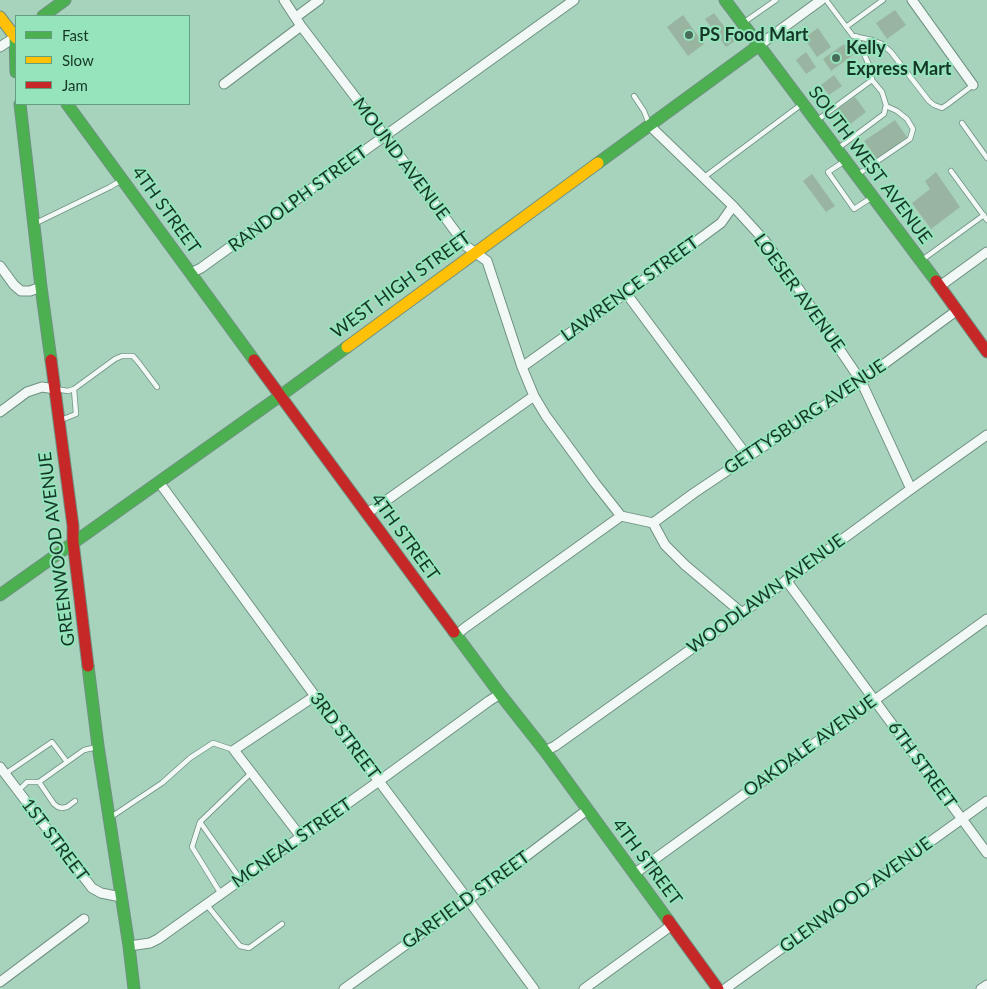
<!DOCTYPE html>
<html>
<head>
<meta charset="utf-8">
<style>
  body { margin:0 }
  #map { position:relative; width:987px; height:989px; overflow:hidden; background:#a7d2bc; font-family:Lato,sans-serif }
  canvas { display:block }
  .legend { position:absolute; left:15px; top:15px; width:175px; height:90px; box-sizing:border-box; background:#95e4bc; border:1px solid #629f80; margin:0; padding:6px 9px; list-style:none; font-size:15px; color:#153727 }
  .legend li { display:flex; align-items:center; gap:10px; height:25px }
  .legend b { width:25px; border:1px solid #629f80 }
</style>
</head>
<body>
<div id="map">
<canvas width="987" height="989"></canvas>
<ul class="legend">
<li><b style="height:6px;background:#4caf50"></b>Fast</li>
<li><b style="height:6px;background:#ffc107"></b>Slow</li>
<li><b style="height:6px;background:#c62828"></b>Jam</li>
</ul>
</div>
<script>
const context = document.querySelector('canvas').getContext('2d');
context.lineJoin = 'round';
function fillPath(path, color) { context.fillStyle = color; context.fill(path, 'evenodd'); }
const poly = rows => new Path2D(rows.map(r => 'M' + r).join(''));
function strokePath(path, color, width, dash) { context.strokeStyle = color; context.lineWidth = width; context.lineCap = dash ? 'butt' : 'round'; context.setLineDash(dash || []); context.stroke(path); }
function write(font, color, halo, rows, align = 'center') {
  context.font = font + ' Lato,sans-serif'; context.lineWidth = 4; context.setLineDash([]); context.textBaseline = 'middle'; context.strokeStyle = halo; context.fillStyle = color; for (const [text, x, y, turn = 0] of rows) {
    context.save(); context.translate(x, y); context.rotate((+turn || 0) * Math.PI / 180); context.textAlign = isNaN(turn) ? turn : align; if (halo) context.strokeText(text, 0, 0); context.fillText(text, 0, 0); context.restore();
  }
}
const building = poly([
  [895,10,906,25,887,39,876,23],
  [714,13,735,41,726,47,705,19],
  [683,15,704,44,688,56,667,27],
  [818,28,831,47,817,57,804,38],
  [844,44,853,55,831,71,823,59],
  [806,52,816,67,806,74,796,60],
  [834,75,842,86,829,95,821,85],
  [855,97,866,112,849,125,838,109],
  [895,120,907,137,877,159,864,141],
  [936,172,960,207,931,229,912,203,930,189,925,181],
  [812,174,835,206,826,212,803,181]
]);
const lane = poly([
  [826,0,853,36,872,40,882,44,891,52,929,101,934,105,942,108,948,104,973,85],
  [743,23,776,0],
  [846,27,883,0],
  [634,96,644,111,649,124],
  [816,121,872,80],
  [962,123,987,158],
  [837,149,884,114,886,105,882,92,872,80,869,65,856,36],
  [845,161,828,172,854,209,871,198],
  [951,171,987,220],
  [857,175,910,139,913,129,907,119,897,111,886,106],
  [703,178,802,104],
  [36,223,110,187,120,181],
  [922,260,984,215],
  [55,389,68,391,74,389,76,414,61,420],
  [74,389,115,359,122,356,133,356,139,363,157,387],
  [5,774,52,742,67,762],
  [18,791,27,782,39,782],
  [75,801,67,807,62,808,58,807,54,804,39,782,84,750,97,747],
  [111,817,162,783,190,758,213,743,234,750],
  [200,822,192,847,221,894],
  [241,880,200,822,251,773],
  [206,904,240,946,249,948,282,924]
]);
const street = poly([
  [284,0,301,26,385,136,466,246,487,261,522,367,534,396,546,416,595,483,621,516,653,523,665,545,685,565,742,613],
  [912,0,973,85],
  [296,17,319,0],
  [758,46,821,0],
  [0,47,15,37],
  [224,84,301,26],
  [649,125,733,206,765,241,790,276,861,381,911,489],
  [0,266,14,285,21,291,30,291,41,287],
  [191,273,201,268,574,0],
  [940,286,987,252],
  [626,293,748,457],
  [522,367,626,293,721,223,733,206],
  [0,412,27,392,42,387,55,389],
  [159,482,315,696,460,889,534,989],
  [366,513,377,507,534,396],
  [653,523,694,493,861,381,956,311],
  [786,580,987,853],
  [456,635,466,627,621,516],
  [545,751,555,746,742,613,911,489,987,435],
  [0,767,92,888,101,893,121,897],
  [301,837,234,750,315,696],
  [634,874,987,619],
  [129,946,150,943,158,939,379,781,489,701,500,694],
  [0,982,84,919],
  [344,989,468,900,587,810],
  [584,989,672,925],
  [725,989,987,801],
  [981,989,987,985]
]);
const fast = poly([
  [725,0,936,281],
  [43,16,65,0],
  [16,36,15,37,16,72],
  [20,104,41,287,51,360],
  [67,104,254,360],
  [598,163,758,46],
  [0,595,280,396,347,347],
  [454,632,500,694,545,751,668,920],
  [88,666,98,746,129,946,134,989]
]);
const slow = poly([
  [0,17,16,38],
  [347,347,598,163]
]);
const jam = poly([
  [936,281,987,352],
  [51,360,73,526,73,542,88,666],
  [254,360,454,632],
  [668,920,718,989]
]);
const markers = [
  [689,35,5,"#486d5b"],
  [836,58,5,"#486d5b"]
];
const poiNames = [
  ["PS Food Mart",699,35],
  ["Kelly",846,48],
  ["Express Mart",846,69]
];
const streetNames = [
  ["MOUND AVENUE",401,159,53],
  ["SOUTH WEST AVENUE",870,165,53],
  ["RANDOLPH STREET",298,199,-36],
  ["4TH STREET",166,210,54],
  ["WEST HIGH STREET",401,285,-36],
  ["LAWRENCE STREET",630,289,-36],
  ["LOESER AVENUE",799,293,54],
  ["GETTYSBURG AVENUE",805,417,-34],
  ["4TH STREET",405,537,54],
  ["GREENWOOD AVENUE",57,549,-97],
  ["WOODLAWN AVENUE",766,594,-36],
  ["3RD STREET",345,736,53],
  ["OAKDALE AVENUE",810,746,-36],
  ["6TH STREET",922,765,54],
  ["1ST STREET",55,840,53],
  ["MCNEAL STREET",292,843,-35],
  ["4TH STREET",647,862,53],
  ["GLENWOOD AVENUE",856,895,-36],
  ["GARFIELD STREET",466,900,-36]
];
fillPath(building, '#99b5a1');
strokePath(lane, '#6e9181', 6);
strokePath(street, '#6e9181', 11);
strokePath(fast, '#6e9181', 13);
strokePath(slow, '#6e9181', 13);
strokePath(jam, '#6e9181', 13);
strokePath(lane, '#f2f8f5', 4.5);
strokePath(street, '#f2f8f5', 9);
strokePath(fast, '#4caf50', 11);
strokePath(slow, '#ffc107', 11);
strokePath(jam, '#c62828', 11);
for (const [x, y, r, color] of markers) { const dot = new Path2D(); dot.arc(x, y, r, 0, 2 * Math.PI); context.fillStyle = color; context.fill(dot); strokePath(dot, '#95e4bc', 2); }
write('bold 18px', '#153727', '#95e4bc', poiNames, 'left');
write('18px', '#153727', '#95e4bc', streetNames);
</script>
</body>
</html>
